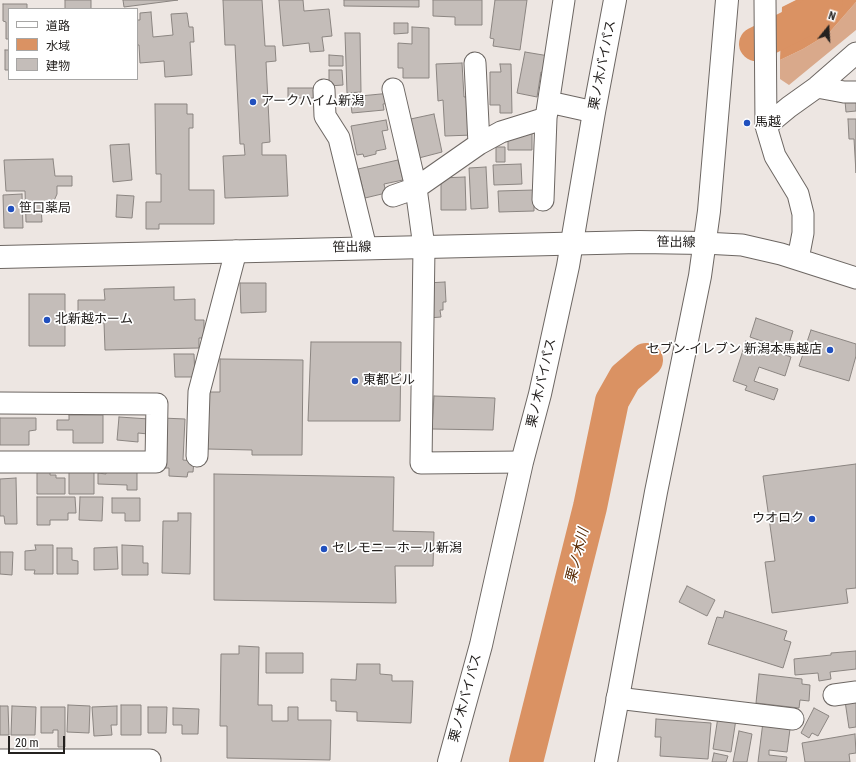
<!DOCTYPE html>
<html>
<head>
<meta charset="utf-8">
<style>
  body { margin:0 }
  #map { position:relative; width:856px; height:762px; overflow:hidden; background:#ede6e2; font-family:"Roboto Condensed","Noto Sans JP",sans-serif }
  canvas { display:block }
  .legend { position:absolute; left:8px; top:8px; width:130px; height:72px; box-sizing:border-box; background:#fff; border:1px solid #a7a6a5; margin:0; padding:5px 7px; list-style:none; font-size:12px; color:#24211f }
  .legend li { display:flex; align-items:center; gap:8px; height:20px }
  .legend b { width:20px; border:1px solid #a7a6a5 }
  .north { position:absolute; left:808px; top:8px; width:40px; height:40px; -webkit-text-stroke:3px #fff; paint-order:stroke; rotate:18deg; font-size:11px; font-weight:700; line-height:16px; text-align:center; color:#24211f }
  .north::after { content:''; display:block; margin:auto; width:14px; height:18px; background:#24211f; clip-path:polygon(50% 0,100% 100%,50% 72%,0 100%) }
  .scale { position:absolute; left:8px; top:736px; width:57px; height:18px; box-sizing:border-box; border:2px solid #24211f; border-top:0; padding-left:5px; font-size:12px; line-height:14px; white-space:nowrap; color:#24211f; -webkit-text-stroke:3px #fff; paint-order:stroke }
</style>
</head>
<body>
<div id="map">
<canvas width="856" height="762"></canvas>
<ul class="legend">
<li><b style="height:5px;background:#fff"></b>道路</li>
<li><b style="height:11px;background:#da9263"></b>水域</li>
<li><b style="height:11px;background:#c4bdb9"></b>建物</li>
</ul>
<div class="north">N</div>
<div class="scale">20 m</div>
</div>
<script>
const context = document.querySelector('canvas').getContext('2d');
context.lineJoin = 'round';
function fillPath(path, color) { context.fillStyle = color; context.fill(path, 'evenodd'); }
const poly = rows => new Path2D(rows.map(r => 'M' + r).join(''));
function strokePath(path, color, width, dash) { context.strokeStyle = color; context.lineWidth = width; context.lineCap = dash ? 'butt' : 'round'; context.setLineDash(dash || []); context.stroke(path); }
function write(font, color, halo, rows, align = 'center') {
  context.font = font + ' "Roboto Condensed","Noto Sans JP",sans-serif'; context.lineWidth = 3.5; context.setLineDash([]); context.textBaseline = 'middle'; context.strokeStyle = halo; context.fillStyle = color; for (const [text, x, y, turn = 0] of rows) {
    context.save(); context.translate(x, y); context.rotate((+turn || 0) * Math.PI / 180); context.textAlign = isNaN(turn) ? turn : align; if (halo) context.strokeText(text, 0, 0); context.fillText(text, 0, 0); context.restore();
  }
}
const green = poly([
  [856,2,856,30,789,85,780,79,780,60,803,49,828,34]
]);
const water = poly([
  [796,0,856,0,856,2,828,34,803,49,780,60,782,7]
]);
const river = poly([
  [756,44,812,16,826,0],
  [526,762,590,507,612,401,625,378,646,360]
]);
const building = poly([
  [65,0,91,0,91,9,65,9,65,0],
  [123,0,178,0,124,7,123,0],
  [223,0,262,0,265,46,275,46,276,61,266,62,270,142,262,143,262,155,286,155,288,196,225,198,223,156,245,155,244,144,240,144,235,45,225,45,223,0],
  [279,0,303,0,304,11,329,9,332,36,322,37,324,51,310,52,309,43,283,46,279,0],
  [344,0,419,0,419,7,344,6,344,0],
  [433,0,482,0,482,25,455,25,455,17,433,16,433,0],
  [495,0,527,0,520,50,493,46,494,39,490,38,495,0],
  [3,4,27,4,27,9,9,9,9,39,6,39,6,22,3,21,3,4],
  [151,12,153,37,173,35,171,14,187,13,189,27,193,27,194,42,190,42,192,75,165,77,164,61,140,63,139,45,137,45,137,20,140,20,140,13,151,12],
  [394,23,408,23,408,33,394,34,394,23],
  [412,27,429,28,429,78,403,78,403,68,398,68,398,43,412,44,412,27],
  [345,33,360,33,361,92,347,93,345,33],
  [5,50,9,50,9,70,5,70,5,50],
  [525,52,549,56,545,73,541,72,537,97,517,93,525,52],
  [329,55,343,56,343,66,329,66,329,55],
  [462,63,464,97,471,96,473,135,445,136,443,100,438,101,436,64,462,63],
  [500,64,511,64,512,113,500,113,500,105,490,105,490,72,501,72,500,64],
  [329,70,342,70,343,85,329,86,329,70],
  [288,88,316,88,316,98,288,98,288,88],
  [391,93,392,103,383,104,384,110,352,113,350,97,391,93],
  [845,101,856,101,856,111,846,112,845,101],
  [155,104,187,104,187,114,193,114,193,128,189,128,189,190,214,190,214,224,159,224,159,229,146,229,146,202,161,202,161,174,156,174,155,104],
  [434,114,442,152,415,159,406,120,434,114],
  [848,119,856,119,856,173,854,139,849,139,848,119],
  [386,120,388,130,382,131,386,149,376,151,376,154,364,157,363,154,357,155,351,126,386,120],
  [532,133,532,150,508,150,508,138,532,133],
  [129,144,132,180,113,182,110,145,129,144],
  [496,147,505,147,505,162,496,162,496,147],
  [53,159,55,176,72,176,72,186,57,186,57,194,53,203,41,207,42,222,26,222,25,191,6,191,4,160,53,159],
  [398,160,403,180,384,184,386,193,365,198,358,169,398,160],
  [521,164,522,184,494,185,493,165,521,164],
  [486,167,488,208,471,209,469,168,486,167],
  [465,177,466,210,441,210,441,178,465,177],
  [534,190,534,211,499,212,498,191,534,190],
  [22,194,23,228,4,228,3,195,22,194],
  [117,195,134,196,132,218,116,217,117,195],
  [445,282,446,302,443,302,443,310,440,310,441,317,428,318,426,283,445,282],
  [240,283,266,283,266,312,241,313,240,283],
  [174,287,174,300,195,299,195,320,204,320,204,338,199,338,199,348,105,350,104,323,78,324,78,300,105,300,104,289,174,287],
  [29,294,65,294,65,346,29,346,29,294],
  [756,318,793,331,787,350,750,337,756,318],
  [811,330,856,344,856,356,849,381,799,366,811,330],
  [746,341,791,357,785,376,759,367,754,381,778,389,774,400,745,390,747,386,733,381,746,341],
  [311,342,401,342,400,421,308,421,311,342],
  [174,354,194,354,195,377,175,377,174,354],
  [220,359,303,360,302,455,252,455,252,450,207,449,207,392,220,392,220,359],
  [434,396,495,398,493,430,432,429,434,396],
  [69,415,103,415,103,443,73,443,73,430,57,430,57,420,69,420,69,415],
  [119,417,149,419,148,434,138,433,138,442,117,440,119,417],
  [0,418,36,418,36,430,29,431,29,445,0,445,0,418],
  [162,418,185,419,183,460,194,461,193,472,188,472,187,477,169,476,169,468,160,468,162,418],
  [856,464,856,588,846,589,848,603,772,613,765,562,775,561,763,476,856,464],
  [37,466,50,466,50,475,56,475,56,478,65,478,65,494,37,494,37,466],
  [69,466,94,466,94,494,69,494,69,466],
  [106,468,137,468,137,490,127,490,127,485,98,484,98,473,106,474,106,468],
  [214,474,394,477,393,531,434,532,433,566,395,566,396,603,214,600,214,474],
  [16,478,17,524,5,524,4,516,0,516,0,479,16,478],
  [37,497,75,497,76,513,68,513,68,520,50,520,50,525,37,525,37,497],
  [80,497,103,497,102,521,79,520,80,497],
  [112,498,140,498,140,521,125,521,125,513,112,513,112,498],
  [178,513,191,513,190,574,162,573,163,521,178,521,178,513],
  [35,545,53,545,53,574,34,574,35,570,25,570,25,551,36,550,35,545],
  [122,545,143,546,143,563,148,563,148,575,122,575,122,545],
  [117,547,118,569,94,570,94,548,117,547],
  [57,548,72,548,72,560,78,561,78,574,57,574,57,548],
  [0,552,13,552,12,575,0,574,0,552],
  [687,586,715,600,707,616,679,602,687,586],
  [725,611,787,631,784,640,791,642,783,668,708,644,717,617,723,618,725,611],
  [239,646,259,647,258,705,272,705,272,721,288,721,288,707,298,707,298,720,331,720,330,760,227,758,227,726,220,726,221,654,239,654,239,646],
  [856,651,856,669,830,672,831,679,819,681,818,673,795,675,794,659,831,655,831,653,856,651],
  [266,653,303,653,303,673,266,673,266,653],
  [357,664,380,664,380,674,392,675,392,681,413,681,411,723,357,721,357,712,336,711,336,701,331,701,331,679,356,680,357,664],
  [759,674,802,679,802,684,810,685,809,701,800,700,799,708,756,703,759,674],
  [856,699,856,727,849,728,845,701,856,699],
  [68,705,90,706,89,733,67,732,68,705],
  [121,705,141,705,141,735,121,735,121,705],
  [0,706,8,706,9,735,0,735,0,706],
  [12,706,36,707,35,735,11,735,12,706],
  [117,706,117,725,111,725,112,735,94,736,92,707,117,706],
  [41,707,65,707,65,747,58,747,58,730,53,730,53,733,41,733,41,707],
  [148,707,167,707,166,733,148,733,148,707],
  [173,708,199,709,198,734,182,734,182,725,173,725,173,708],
  [814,708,829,716,818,736,812,733,809,738,801,733,814,708],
  [718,717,736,719,731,752,713,749,718,717],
  [656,719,711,723,708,759,660,756,661,737,655,737,656,719],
  [763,722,790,729,787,752,769,750,769,755,787,757,786,762,758,762,763,722],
  [739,731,752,734,747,762,733,762,739,731],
  [855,734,856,753,849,754,850,762,805,762,802,743,855,734],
  [714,753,728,756,726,762,712,762,714,753]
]);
const minor = poly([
  [765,0,766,126,775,156,798,194,803,214,803,233,798,259],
  [475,63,479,144],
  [817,87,844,92,856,92],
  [324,90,325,116,339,138,366,248],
  [549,102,594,112],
  [766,126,789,107,817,87,856,53],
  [393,196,416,188,393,89],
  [543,200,546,118,564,0],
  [704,243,742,245,781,254,856,278],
  [0,403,157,404,156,462,0,462],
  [197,456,199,392,236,251],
  [522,462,421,463,424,247,416,188,479,144,501,132,546,118],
  [834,695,856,692],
  [617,698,793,719],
  [0,760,150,760]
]);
const major = poly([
  [0,257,639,242,704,243]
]);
const highway = poly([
  [449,762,481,645,522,462,540,394,568,266,594,112,615,0],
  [606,762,656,492,700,276,709,211,727,0]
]);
const markers = [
  [253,102,4,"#2150be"],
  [747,123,4,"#2150be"],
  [11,209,4,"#2150be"],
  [47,320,4,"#2150be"],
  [830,350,4,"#2150be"],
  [355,381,4,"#2150be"],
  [812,519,4,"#2150be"],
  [324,549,4,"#2150be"]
];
const streetNames = [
  ["栗ノ木バイパス",603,65,-79],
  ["笹出線",676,243,1],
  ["笹出線",352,248,-1],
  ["栗ノ木バイパス",542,383,-77],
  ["栗ノ木バイパス",466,698,-75]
];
const poiNames = [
  ["アークハイム新潟",261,102],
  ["馬越",755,123],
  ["笹口薬局",19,209],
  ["北新越ホーム",55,320],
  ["セブン‐イレブン 新潟本馬越店",822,350,"right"],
  ["東都ビル",363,381],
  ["ウオロク",804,519,"right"],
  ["セレモニーホール新潟",332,549]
];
const waterNames = [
  ["栗ノ木川",578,556,-76]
];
fillPath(green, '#d9a98b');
fillPath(water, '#da9263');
strokePath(river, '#da9263', 34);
fillPath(building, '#c4bdb9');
strokePath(building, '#8b8581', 1);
strokePath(minor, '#6d6763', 23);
strokePath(major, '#6d6763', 24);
strokePath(highway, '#6d6763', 24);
strokePath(minor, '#fff', 21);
strokePath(major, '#fff', 22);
strokePath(highway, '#fff', 22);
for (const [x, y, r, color] of markers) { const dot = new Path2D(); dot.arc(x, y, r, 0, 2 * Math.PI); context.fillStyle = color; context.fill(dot); strokePath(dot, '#fff', 1.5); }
write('13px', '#24211f', '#fff', streetNames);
write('13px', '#24211f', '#fff', poiNames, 'left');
write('italic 14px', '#562802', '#fff', waterNames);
</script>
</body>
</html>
